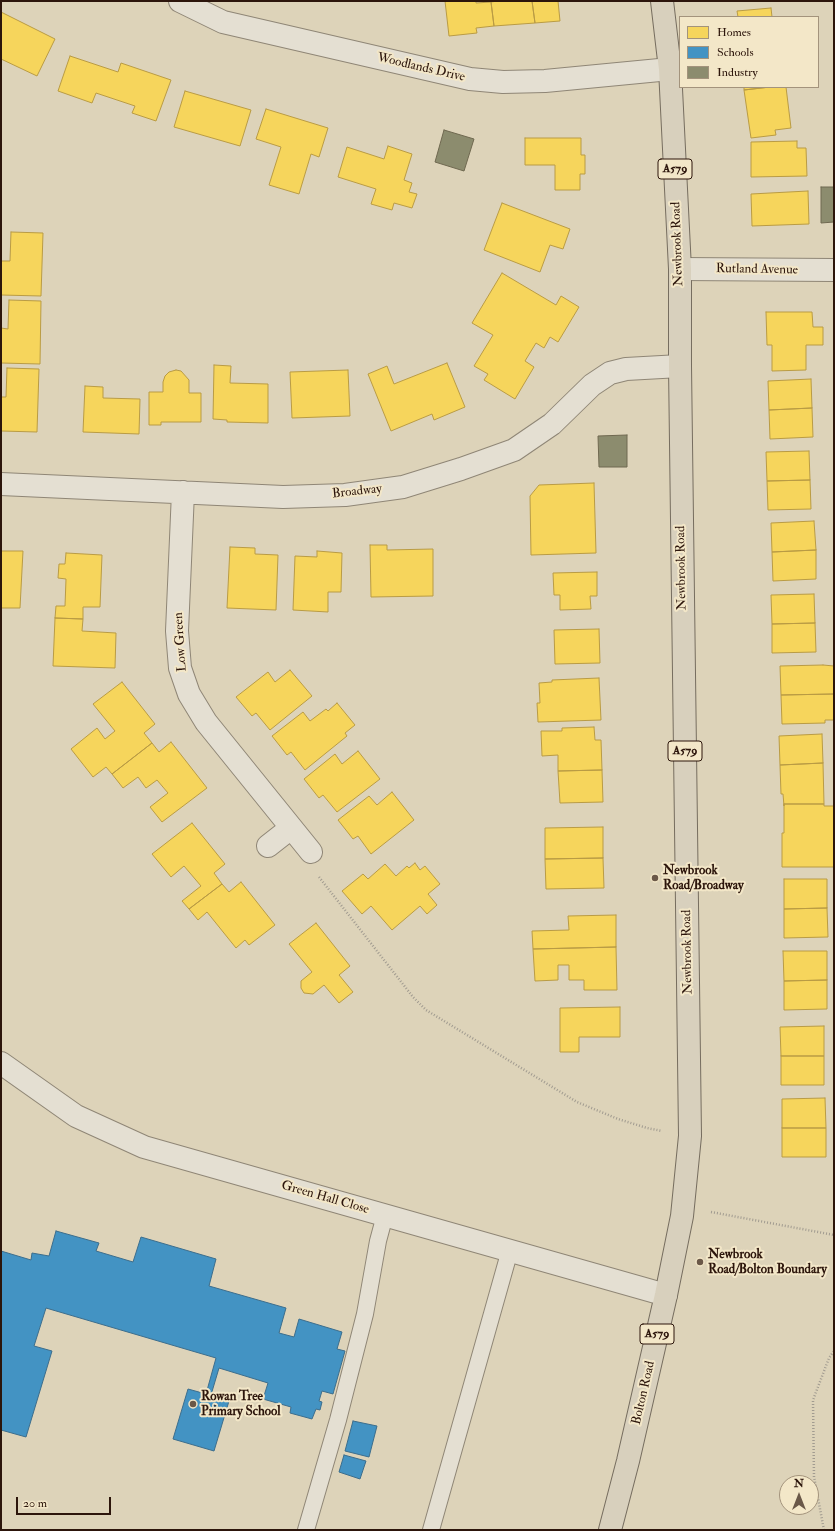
<!DOCTYPE html>
<html>
<head>
<meta charset="utf-8">
<style>
  body { margin:0 }
  #map { position:relative; width:835px; height:1531px; overflow:hidden; background:#ddd3b9; font-family:"IM FELL Double Pica",serif }
  canvas { display:block }
  .frame { position:absolute; inset:0; border:2px solid #2c150b; pointer-events:none }
  .legend { position:absolute; left:679px; top:16px; width:140px; height:72px; box-sizing:border-box; background:#f3e7c8; border:1px solid #a3937c; margin:0; padding:5px 7px; list-style:none; font-size:12px; color:#2c150b }
  .legend li { display:flex; align-items:center; gap:8px; height:20px }
  .legend b { width:20px; border:1px solid #a3937c }
  .north { position:absolute; left:779px; top:1475px; width:40px; height:40px; box-sizing:border-box; background:#f3e7c8; border:1px solid #a3937c; border-radius:50%; rotate:0deg; font-size:11px; font-weight:700; line-height:16px; text-align:center; color:#2c150b }
  .north::after { content:''; display:block; margin:auto; width:14px; height:18px; background:#6a5848; clip-path:polygon(50% 0,100% 100%,50% 72%,0 100%) }
  .scale { position:absolute; left:16px; top:1497px; width:95px; height:18px; box-sizing:border-box; border:2px solid #2c150b; border-top:0; padding-left:5px; font-size:12px; line-height:14px; white-space:nowrap; color:#2c150b; -webkit-text-stroke:3px #f3e7c8; paint-order:stroke }
</style>
</head>
<body>
<div id="map">
<canvas width="835" height="1531"></canvas>
<div class="frame"></div>
<ul class="legend">
<li><b style="height:11px;background:#f6d55c"></b>Homes</li>
<li><b style="height:11px;background:#4393c3"></b>Schools</li>
<li><b style="height:11px;background:#8c8c6e"></b>Industry</li>
</ul>
<div class="north">N</div>
<div class="scale">20 m</div>
</div>
<script>
const context = document.querySelector('canvas').getContext('2d');
context.lineJoin = 'round';
function fillPath(path, color) { context.fillStyle = color; context.fill(path, 'evenodd'); }
const poly = rows => new Path2D(rows.map(r => 'M' + r).join(''));
function strokePath(path, color, width, dash) { context.strokeStyle = color; context.lineWidth = width; context.lineCap = dash ? 'butt' : 'round'; context.setLineDash(dash || []); context.stroke(path); }
function write(font, color, halo, rows, align = 'center') {
  context.font = font + ' "IM FELL Double Pica",serif'; context.lineWidth = 4; context.setLineDash([]); context.textBaseline = 'middle'; context.strokeStyle = halo; context.fillStyle = color; for (const [text, x, y, turn = 0] of rows) {
    context.save(); context.translate(x, y); context.rotate((+turn || 0) * Math.PI / 180); context.textAlign = isNaN(turn) ? turn : align; if (halo) context.strokeText(text, 0, 0); context.fillText(text, 0, 0); context.restore();
  }
}
const homes = poly([
  [445,1,476,1,476,3,491,2,494,26,476,28,477,33,449,36,445,1],
  [498,1,532,1,535,23,494,26,491,2,498,1],
  [532,1,558,1,560,21,535,23,532,1],
  [771,8,772,17,738,17,737,11,771,8],
  [1,12,55,39,37,76,1,59,1,12],
  [70,56,118,72,121,63,171,80,156,121,132,113,135,106,96,93,92,103,58,91,70,56],
  [744,87,770,87,744,90,744,87],
  [770,87,786,87,791,128,775,130,776,135,751,138,744,90,770,87],
  [185,91,251,110,240,146,174,127,185,91],
  [266,109,328,128,319,157,311,154,299,194,269,185,281,147,256,139,266,109],
  [525,138,581,138,581,155,585,155,585,174,580,174,580,190,555,190,555,165,525,165,525,138],
  [797,141,797,148,806,148,807,176,751,177,751,142,797,141],
  [388,146,412,154,404,180,412,183,409,192,417,194,412,208,394,203,392,210,371,204,376,189,338,177,347,147,384,159,388,146],
  [808,191,809,224,752,226,751,194,808,191],
  [502,203,570,229,563,249,550,245,540,272,484,250,502,203],
  [11,232,43,233,41,296,1,295,1,261,10,261,11,232],
  [502,273,556,305,561,296,579,307,558,342,550,337,544,348,536,343,525,361,534,367,515,399,484,380,488,374,474,366,493,335,472,323,502,273],
  [9,300,41,301,40,364,1,363,1,328,8,329,9,300],
  [766,312,812,312,813,327,823,327,823,345,806,345,806,370,772,371,772,345,767,345,766,312],
  [447,363,465,407,434,420,432,414,391,431,368,374,387,366,394,384,447,363],
  [214,365,231,366,230,383,268,384,268,423,227,422,227,420,213,419,214,365],
  [7,368,39,369,37,432,1,431,1,397,6,397,7,368],
  [176,370,181,371,189,380,189,393,201,393,201,422,161,422,161,425,149,425,149,392,163,392,163,382,165,376,169,372,176,370],
  [348,370,350,416,292,418,290,372,348,370],
  [811,379,812,408,769,410,768,381,811,379],
  [85,386,103,387,103,398,140,399,139,434,83,432,85,386],
  [812,408,813,437,770,439,769,410,812,408],
  [809,451,810,480,767,481,766,452,809,451],
  [810,480,811,509,768,510,767,481,810,480],
  [594,483,596,553,531,555,530,496,539,485,594,483],
  [814,521,816,550,772,552,771,523,814,521],
  [370,545,387,545,387,550,433,549,433,596,371,597,370,545],
  [230,547,255,548,255,554,278,555,276,610,227,608,230,547],
  [816,550,816,579,773,581,772,552,816,550],
  [1,551,23,551,20,608,1,608,1,551],
  [317,551,342,553,341,592,328,592,328,612,293,610,295,556,317,557,317,551],
  [66,553,102,555,100,607,83,607,83,619,55,618,56,606,65,606,66,579,58,578,59,564,65,564,66,553],
  [597,572,597,596,590,596,591,609,560,610,560,595,554,595,553,573,597,572],
  [814,594,815,623,772,624,771,595,814,594],
  [55,618,83,619,82,631,116,633,115,668,53,666,55,618],
  [815,623,816,652,772,653,772,624,815,623],
  [599,629,600,663,555,664,554,630,599,629],
  [823,665,834,666,834,694,781,695,780,666,823,665],
  [290,670,312,696,270,730,256,713,252,716,236,697,268,672,275,682,290,670],
  [599,678,601,720,538,722,537,703,540,703,539,683,552,682,552,680,599,678],
  [122,682,155,724,144,733,152,743,112,774,106,767,93,777,71,749,97,728,105,739,115,731,93,704,122,682],
  [834,694,834,720,825,720,825,723,782,724,781,695,834,694],
  [337,703,355,725,345,733,347,736,305,770,291,752,287,755,272,736,303,712,310,721,326,709,328,711,337,703],
  [594,727,595,740,601,740,602,770,558,771,558,755,542,756,541,731,562,731,562,728,594,727],
  [822,734,823,763,780,765,779,736,822,734],
  [171,742,207,788,162,822,150,807,168,793,157,780,146,788,138,777,123,788,112,774,152,743,159,752,171,742],
  [358,751,380,779,337,812,323,795,319,798,304,779,335,754,342,764,358,751],
  [823,763,824,804,784,804,784,806,783,794,781,794,780,765,823,763],
  [602,770,603,802,560,803,558,771,602,770],
  [392,792,414,820,371,854,358,836,353,839,338,820,369,796,377,805,392,792],
  [784,804,824,804,824,806,834,806,834,867,782,867,782,833,784,833,784,804],
  [192,823,225,864,214,873,222,884,189,909,182,901,201,886,184,866,171,877,152,854,192,823],
  [603,827,603,858,545,859,545,828,603,827],
  [603,858,604,888,546,889,545,859,603,858],
  [415,863,420,870,425,866,440,884,428,894,437,905,427,914,420,906,392,930,371,906,362,914,342,891,363,874,368,879,385,864,396,876,407,866,409,868,415,863],
  [784,879,827,879,827,908,784,909,784,879],
  [241,882,275,925,249,945,245,940,236,948,207,912,198,920,189,909,222,884,229,892,241,882],
  [827,908,828,937,784,938,784,909,827,908],
  [616,915,616,947,533,949,532,931,569,930,568,916,616,915],
  [316,923,350,966,339,975,353,992,339,1003,324,985,313,994,304,993,301,988,301,981,312,972,289,944,316,923],
  [616,947,617,990,584,990,584,980,569,980,569,965,558,965,558,980,535,981,533,949,616,947],
  [783,951,827,951,827,980,784,981,783,951],
  [827,980,827,1009,784,1010,784,981,827,980],
  [620,1007,620,1037,579,1037,579,1052,560,1052,560,1008,620,1007],
  [824,1026,824,1056,781,1056,780,1027,824,1026],
  [781,1056,824,1056,824,1085,781,1085,781,1056],
  [825,1098,826,1128,782,1128,782,1099,825,1098],
  [782,1128,826,1128,826,1157,782,1157,782,1128]
]);
const schools = poly([
  [56,1231,99,1243,96,1251,133,1262,141,1237,216,1259,209,1286,286,1308,279,1333,294,1337,299,1319,342,1332,337,1349,345,1351,333,1394,322,1391,319,1401,322,1402,320,1410,316,1409,312,1419,290,1413,291,1407,263,1399,268,1383,219,1368,211,1395,229,1401,214,1451,173,1439,188,1389,206,1394,216,1358,46,1308,34,1346,52,1351,26,1437,1,1430,1,1251,31,1260,32,1253,49,1256,56,1231],
  [353,1421,377,1426,369,1457,345,1451,353,1421],
  [344,1455,366,1461,360,1479,339,1472,344,1455]
]);
const industry = poly([
  [444,130,474,139,464,171,435,162,444,130],
  [821,187,834,187,834,222,821,223,821,187],
  [627,435,627,467,599,467,598,436,627,435]
]);
const path = poly([
  [319,877,413,997,426,1010,577,1102,618,1119,647,1128,662,1131],
  [711,1212,834,1235],
  [824,1530,814,1477,813,1400,829,1358,834,1351]
]);
const service = poly([
  [306,1530,338,1420,365,1314,378,1241,385,1215],
  [431,1530,510,1250]
]);
const minor = poly([
  [180,1,223,22,470,79,503,82,545,81,670,69],
  [680,269,834,270],
  [1,484,283,497,345,495,403,487,461,469,514,450,552,424,592,385,610,373,626,369,680,366],
  [183,492,177,631,180,668,189,694,206,722,311,852],
  [268,846,291,828],
  [1,1063,76,1116,144,1147,666,1295]
]);
const trunk = poly([
  [610,1530,628,1461,666,1295,682,1216,690,1136,680,366,680,269,670,69,662,1]
]);
const markers = [
  [655,878,4,"#6a5848"],
  [700,1262,4,"#6a5848"],
  [193,1404,4,"#6a5848"]
];
const shields = [
  [675,169,34],
  [685,751,34],
  [657,1334,34]
];
const shieldNames = [
  ["A579",675,169],
  ["A579",685,751],
  ["A579",657,1334]
];
const streetNames = [
  ["Woodlands Drive",421,68,13],
  ["Newbrook Road",678,244,-92],
  ["Rutland Avenue",757,270,1],
  ["Broadway",357,492,-6],
  ["Newbrook Road",682,568,-91],
  ["Low Green",181,642,-94],
  ["Newbrook Road",688,952,-91],
  ["Green Hall Close",325,1198,16],
  ["Bolton Road",644,1393,-77]
];
const poiNames = [
  ["Newbrook",663,871],
  ["Road/Broadway",663,886],
  ["Newbrook",708,1255],
  ["Road/Bolton Boundary",708,1270],
  ["Rowan Tree",201,1397],
  ["Primary School",201,1412]
];
fillPath(homes, '#f6d55c');
strokePath(homes, '#b99b44', 1);
fillPath(schools, '#4393c3');
strokePath(schools, '#3c6d8c', 1);
fillPath(industry, '#8c8c6e');
strokePath(industry, '#6f6850', 1);
strokePath(service, '#8f8676', 18);
strokePath(minor, '#8f8676', 24);
strokePath(trunk, '#766d5f', 24);
strokePath(path, '#a19b90', 2.5, [1, 2]);
strokePath(service, '#e4dfd2', 16);
strokePath(minor, '#e4dfd2', 22);
strokePath(trunk, '#d8d0bd', 22);
for (const [x, y, r, color] of markers) { const dot = new Path2D(); dot.arc(x, y, r, 0, 2 * Math.PI); context.fillStyle = color; context.fill(dot); strokePath(dot, '#f3e7c8', 1.5); }
for (const [x, y, w] of shields) { const box = new Path2D(); box.roundRect(x - w / 2, y - 10, w, 20, 3); context.fillStyle = '#f3e7c8'; context.fill(box); strokePath(box, '#2c150b', 1); }
write('bold 12px', '#2c150b', null, shieldNames);
write('13px', '#2c150b', '#f3e7c8', streetNames);
write('bold 13px', '#2c150b', '#f3e7c8', poiNames, 'left');
</script>
</body>
</html>
